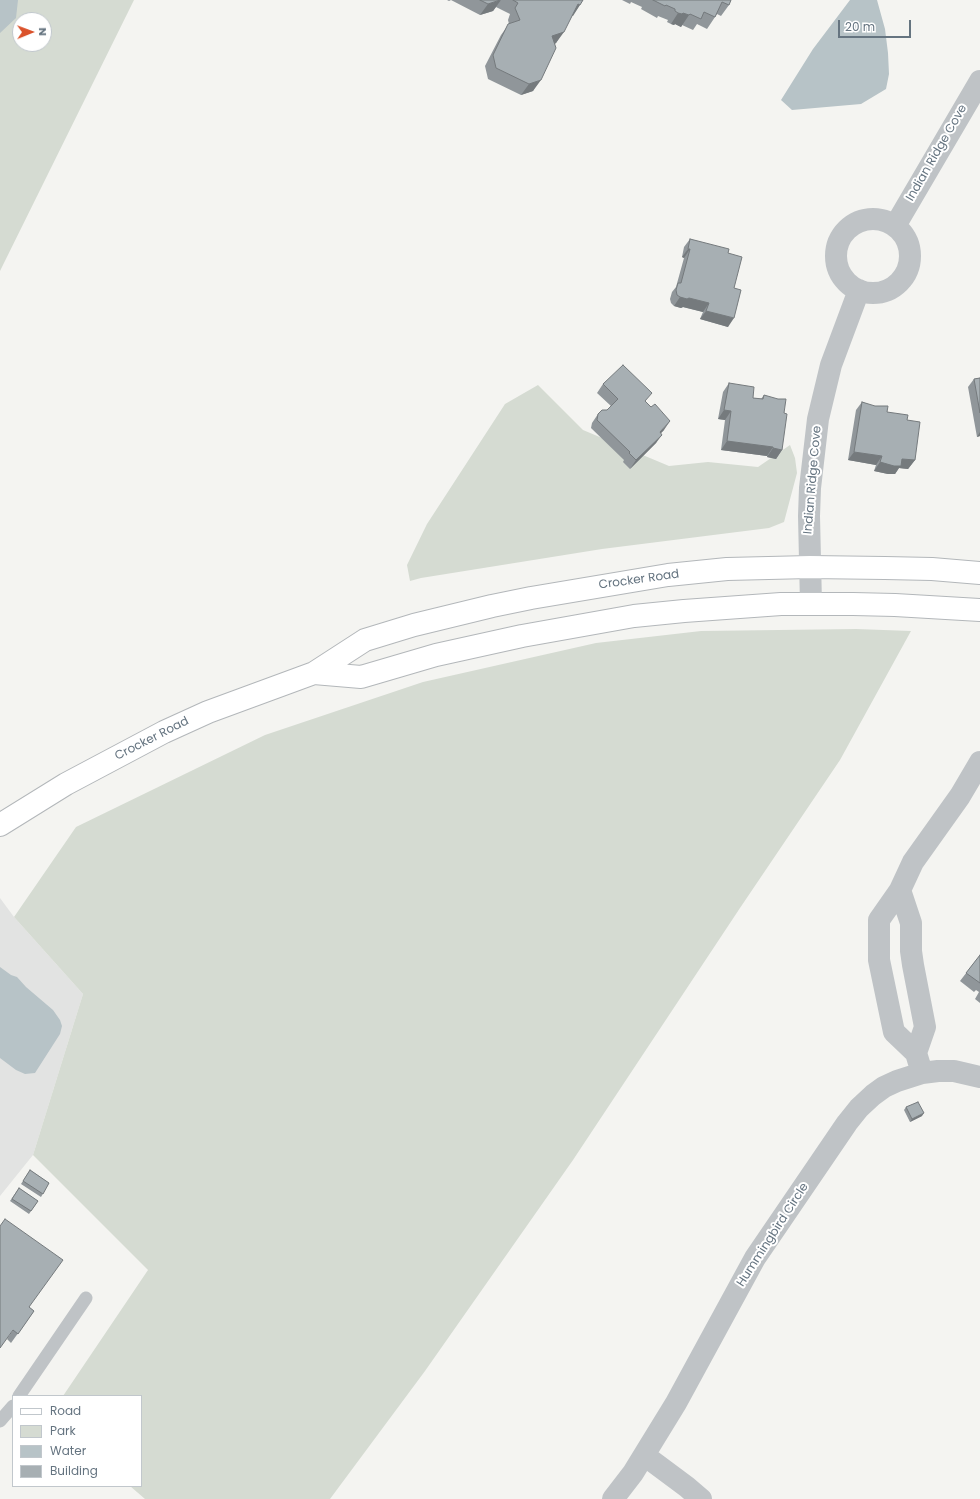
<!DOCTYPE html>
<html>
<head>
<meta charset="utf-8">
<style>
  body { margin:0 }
  #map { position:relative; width:980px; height:1499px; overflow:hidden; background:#f4f4f1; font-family:Poppins,sans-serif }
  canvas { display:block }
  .legend { position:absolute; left:12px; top:1395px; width:130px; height:92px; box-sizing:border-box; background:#fff; border:1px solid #c1c7cc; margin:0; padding:5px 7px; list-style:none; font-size:12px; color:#657480 }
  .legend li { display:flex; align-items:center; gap:8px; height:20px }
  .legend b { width:20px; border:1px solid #c1c7cc }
  .north { position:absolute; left:12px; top:12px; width:40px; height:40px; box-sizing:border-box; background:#fff; border:1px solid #c1c7cc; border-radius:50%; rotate:89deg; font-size:11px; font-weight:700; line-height:16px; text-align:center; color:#657480 }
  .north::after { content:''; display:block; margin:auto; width:14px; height:18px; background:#da522b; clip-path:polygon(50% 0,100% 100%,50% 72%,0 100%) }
  .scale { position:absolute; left:838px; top:20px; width:73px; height:18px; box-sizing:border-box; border:2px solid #657480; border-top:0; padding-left:5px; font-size:12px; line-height:14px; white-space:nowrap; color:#657480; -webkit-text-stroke:3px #fff; paint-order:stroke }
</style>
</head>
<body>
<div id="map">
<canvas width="980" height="1499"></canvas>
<ul class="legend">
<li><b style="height:5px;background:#fff"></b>Road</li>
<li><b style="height:11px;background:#d5dbd2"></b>Park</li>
<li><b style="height:11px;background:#b7c3c7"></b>Water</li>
<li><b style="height:11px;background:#a7afb3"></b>Building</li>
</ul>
<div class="north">N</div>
<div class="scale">20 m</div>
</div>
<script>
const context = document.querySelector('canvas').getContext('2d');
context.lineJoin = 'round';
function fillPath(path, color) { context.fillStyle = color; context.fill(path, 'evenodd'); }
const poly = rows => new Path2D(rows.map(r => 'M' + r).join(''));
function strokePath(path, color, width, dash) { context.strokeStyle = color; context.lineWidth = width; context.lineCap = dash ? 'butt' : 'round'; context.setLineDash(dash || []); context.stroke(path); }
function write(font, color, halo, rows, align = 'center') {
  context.font = font + ' Poppins,sans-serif'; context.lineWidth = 4; context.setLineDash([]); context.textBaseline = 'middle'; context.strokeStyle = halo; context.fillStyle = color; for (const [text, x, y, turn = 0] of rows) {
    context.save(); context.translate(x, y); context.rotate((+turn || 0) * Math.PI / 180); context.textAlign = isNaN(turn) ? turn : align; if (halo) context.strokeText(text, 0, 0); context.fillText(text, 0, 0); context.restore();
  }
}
const built = poly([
  [0,898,14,917,83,994,33,1155,0,1196]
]);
const green = poly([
  [0,0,134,0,0,271],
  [20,20,44,20,44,44,20,44],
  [538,385,583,430,669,466,708,462,758,467,790,445,795,458,797,473,784,522,769,528,602,549,421,578,410,581,407,565,427,524,505,404],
  [856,629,911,631,840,760,740,908,573,1160,425,1371,330,1499,145,1499,130,1486,141,1486,141,1396,63,1396,148,1270,33,1155,83,994,14,917,76,827,265,735,423,682,596,643,701,631]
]);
const water = poly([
  [0,0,18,0,16,18,0,33],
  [850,0,877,0,885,29,888,53,889,74,886,89,861,104,792,110,781,100,813,49],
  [0,967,11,975,17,977,26,987,53,1010,60,1020,62,1026,60,1034,35,1073,25,1074,16,1070,0,1058]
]);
const service = poly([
  [19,1396,86,1298],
  [0,1421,13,1406]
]);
const minor = poly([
  '836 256a37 37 0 1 1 74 0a37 37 0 1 1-74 0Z',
  [895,226,980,81],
  [811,604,809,516,810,488,818,419,831,365,859,290],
  [900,890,911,923,911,951,913,965,925,1027,916,1053],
  [922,1073,916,1053,894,1032,879,960,879,920,900,890,913,862,960,796,980,762],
  [644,1455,687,1487,701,1499],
  [613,1499,633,1473,676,1403,755,1258,847,1123,859,1108,873,1095,884,1087,897,1081,922,1073,938,1071,954,1071,980,1077]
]);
const primary = poly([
  [314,673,361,677,436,655,522,636,634,616,684,611,781,604,853,604,895,605,980,610],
  [0,825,66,784,164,732,208,712,314,673,365,640,414,625,492,606,531,598,668,575,727,569,810,567,885,568,932,569,980,573]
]);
const wall = poly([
  [447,0,583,0,572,16,556,43,555,44,533,91,521,95,488,79,485,66,501,35,509,24,508,20,510,14,496,7,493,11,480,15,451,0,449,1],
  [622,0,731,0,729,5,721,16,717,14,707,29,697,24,693,30,682,25,681,27,675,24,674,25,671,24,667,22,668,20,658,16,657,18,641,9,642,7,631,2,630,4],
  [690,239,728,253,734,288,728,327,700,319,703,312,683,307,681,308,674,306,671,303,670,299,672,292,676,287,684,258,682,257,684,247],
  [980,378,980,436,977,437,968,387,974,379],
  [729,383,753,398,761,399,764,395,784,413,782,450,776,459,767,457,767,456,721,450,725,420,718,419,723,392],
  [603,384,646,402,664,430,661,433,656,443,630,469,623,462,624,460,591,428,592,423,598,414,607,410,611,406,597,393],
  [862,402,907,420,915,460,908,469,899,468,895,474,888,474,874,471,876,465,848,460,856,410],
  [980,955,980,1003,975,999,979,992,976,990,974,992,960,981],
  [906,1107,922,1116,910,1122,904,1110],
  [30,1170,49,1183,41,1197,21,1184],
  [19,1188,38,1201,29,1214,10,1201],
  [29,1307,34,1311,11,1343,7,1339]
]);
const shadedWall = poly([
  [501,0,493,11,480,15,488,4],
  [578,4,580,5,573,16,570,15],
  [678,13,683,13,689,15,681,27,675,24,674,25,671,24],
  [564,32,556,43,545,47,552,36],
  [541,80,533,91,521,95,529,84],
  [688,249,690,249,684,258,682,257],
  [680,297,689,298,709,303,703,312,683,307,681,308,674,306],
  [706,311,734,318,728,327,700,319],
  [724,410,731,411,725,420,718,419],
  [670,421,664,430,654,440,660,432],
  [980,432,980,436,977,437],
  [662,435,656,443,630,469,636,460],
  [727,441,773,447,767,456,721,450],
  [773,448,782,450,776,459,767,457],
  [854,452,882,456,876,465,848,460],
  [902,459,915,460,908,469,899,468,895,474,888,474,874,471,880,462],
  [924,1113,922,1116,910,1122,912,1119]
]);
const building = poly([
  [480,0,500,0,488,4,480,0],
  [513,0,583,0,580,5,578,4,564,32,552,36,556,48,541,80,529,84,496,68,493,55,508,24,520,20,515,8,518,3,513,0],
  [653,0,731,0,729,5,722,2,715,17,704,12,701,19,690,14,689,15,683,13,682,14,678,13,675,11,675,9,666,5,665,6,653,0],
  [690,239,729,249,728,253,742,257,734,288,741,290,734,318,706,311,709,303,689,298,687,299,680,297,677,295,676,290,678,283,681,283,690,249,688,249,690,239],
  [623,365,652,393,645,401,651,407,655,404,670,421,660,432,662,435,636,460,629,453,630,452,597,420,598,414,602,410,607,410,618,399,603,384,623,365],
  [980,378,980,413,974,379,980,378],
  [729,383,754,387,753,398,763,399,764,395,778,399,786,399,784,413,787,414,782,450,773,448,773,447,727,441,731,411,724,410,729,383],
  [862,402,875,406,888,406,887,412,908,415,907,420,920,422,915,460,902,459,901,466,894,466,880,462,882,456,854,452,862,402],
  [980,955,980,983,966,973,980,955],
  [918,1102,924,1113,912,1119,906,1107,918,1102],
  [30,1170,49,1183,43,1194,23,1181,30,1170],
  [19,1188,38,1201,31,1211,12,1199,19,1188],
  [5,1219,63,1260,29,1307,34,1311,18,1334,13,1330,0,1348,0,1226,5,1219]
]);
const streetNames = [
  ["Indian Ridge Cove",937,153,-60],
  ["Indian Ridge Cove",813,480,-85],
  ["Crocker Road",639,580,-8],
  ["Crocker Road",152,739,-27],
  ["Hummingbird Circle",773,1235,-57]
];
fillPath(built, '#e2e3e2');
fillPath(green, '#d5dbd2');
fillPath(water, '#b7c3c7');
strokePath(primary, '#b3b7ba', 24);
strokePath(service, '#bfc3c6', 13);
strokePath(minor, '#bfc3c6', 22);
strokePath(primary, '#fff', 22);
fillPath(wall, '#90969a');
fillPath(shadedWall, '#757a7d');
fillPath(building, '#a7afb3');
strokePath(building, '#757a7d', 1);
write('12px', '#657480', '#fff', streetNames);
</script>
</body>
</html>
